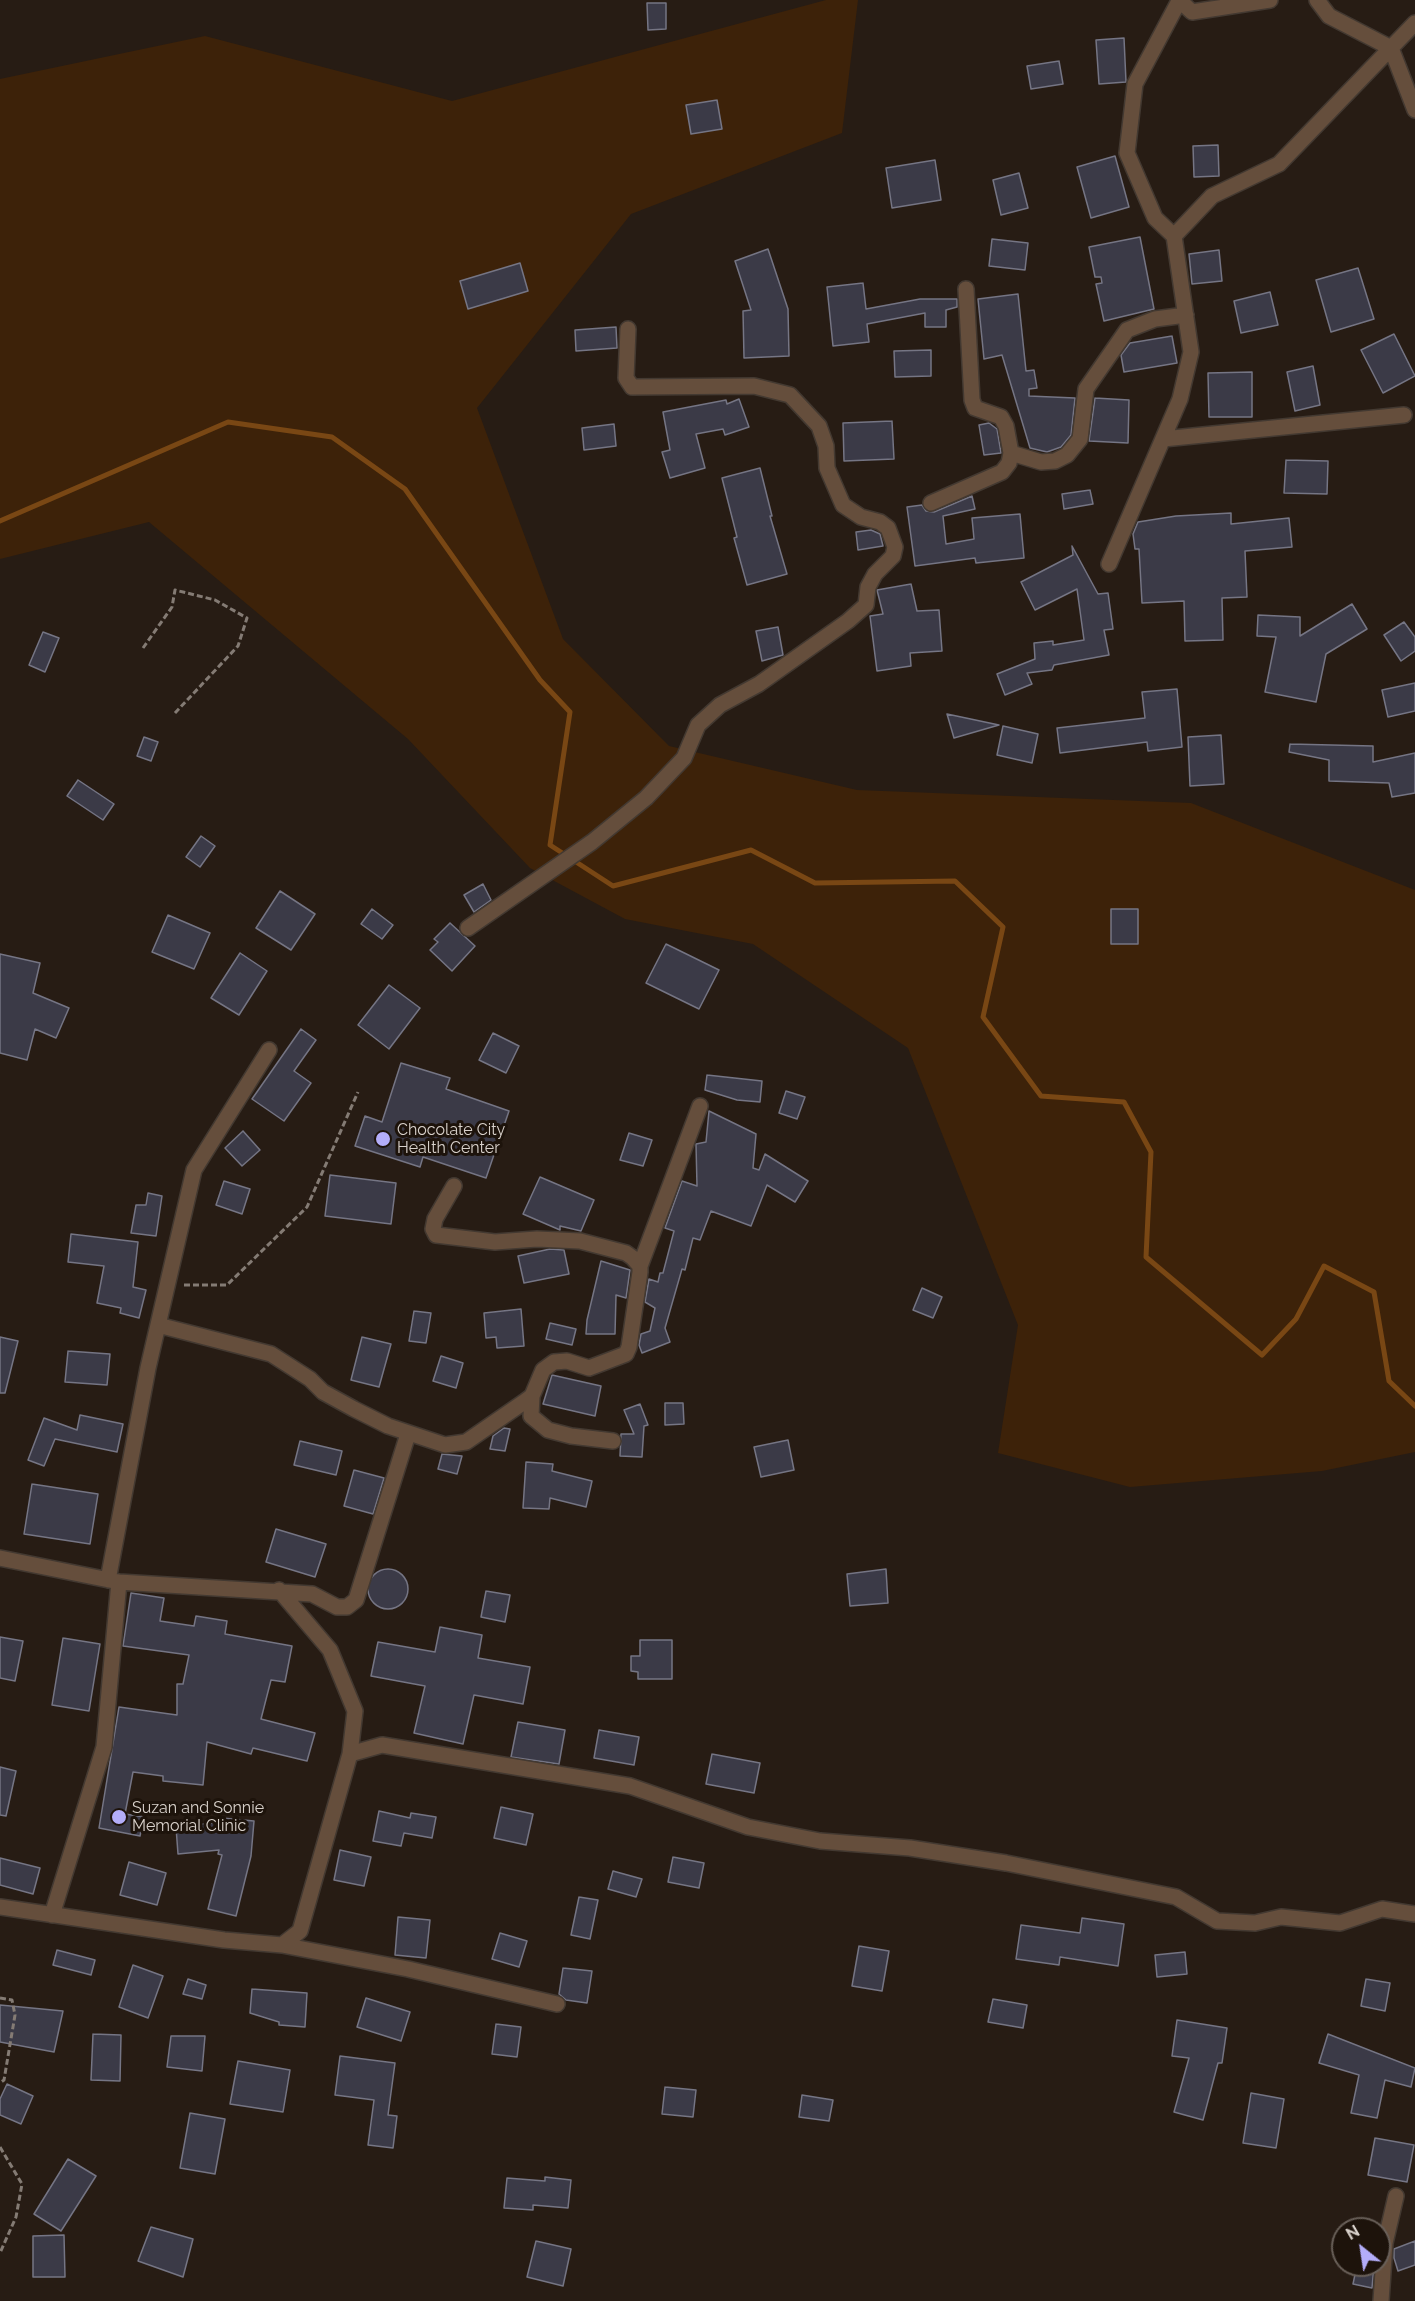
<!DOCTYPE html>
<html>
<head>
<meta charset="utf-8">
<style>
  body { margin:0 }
  #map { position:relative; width:1415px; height:2301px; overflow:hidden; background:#271c14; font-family:Raleway,sans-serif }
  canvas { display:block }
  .north { position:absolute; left:1331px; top:2217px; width:60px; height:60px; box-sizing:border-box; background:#1d130b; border:2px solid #685f58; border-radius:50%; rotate:330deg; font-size:16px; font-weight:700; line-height:24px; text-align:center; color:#d8d1cb }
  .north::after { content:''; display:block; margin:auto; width:21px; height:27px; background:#b3adf9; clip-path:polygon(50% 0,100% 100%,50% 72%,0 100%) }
</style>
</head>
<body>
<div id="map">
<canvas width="1415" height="2301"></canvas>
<div class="north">N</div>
</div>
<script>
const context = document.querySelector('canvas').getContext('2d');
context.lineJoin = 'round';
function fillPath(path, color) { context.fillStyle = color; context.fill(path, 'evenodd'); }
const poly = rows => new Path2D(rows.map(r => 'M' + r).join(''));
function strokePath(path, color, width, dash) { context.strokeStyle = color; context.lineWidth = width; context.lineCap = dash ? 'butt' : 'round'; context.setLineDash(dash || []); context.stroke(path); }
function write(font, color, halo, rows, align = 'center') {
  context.font = font + ' Raleway,sans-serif'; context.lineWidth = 6; context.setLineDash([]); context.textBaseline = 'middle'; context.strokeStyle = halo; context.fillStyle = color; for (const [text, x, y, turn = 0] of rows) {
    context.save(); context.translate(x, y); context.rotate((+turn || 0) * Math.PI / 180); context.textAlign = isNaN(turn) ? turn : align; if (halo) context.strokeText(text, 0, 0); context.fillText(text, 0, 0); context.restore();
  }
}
const green = poly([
  [826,0,858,0,842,133,631,214,477,408,563,639,669,746,857,790,1191,803,1415,890,1415,1452,1322,1471,1130,1487,998,1453,1018,1325,908,1048,753,944,625,919,530,868,408,739,149,522,0,559,0,79,205,36,452,101]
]);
const stream = poly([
  [0,521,228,422,332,437,405,489,540,680,570,712,550,845,613,886,751,850,815,883,955,881,1003,927,983,1017,1041,1096,1124,1102,1151,1152,1146,1257,1262,1355,1296,1319,1324,1266,1374,1292,1389,1381,1415,1406]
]);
const building = poly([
  [647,3,666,3,666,29,648,30,647,3],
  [1124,38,1126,82,1099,84,1096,40,1124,38],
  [1059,61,1063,84,1031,89,1027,66,1059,61],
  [717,100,722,129,691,134,686,105,717,100],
  [1218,145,1219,176,1194,177,1193,146,1218,145],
  [1115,156,1129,207,1091,218,1077,167,1115,156],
  [935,160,941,200,892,208,886,168,935,160],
  [1019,173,1028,208,1001,215,993,180,1019,173],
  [1140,237,1154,309,1104,321,1096,284,1102,283,1101,277,1095,277,1089,247,1140,237],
  [992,239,1028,243,1025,270,989,266,992,239],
  [768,249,788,309,789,356,744,358,743,311,751,310,735,261,768,249],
  [1219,250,1222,281,1192,284,1189,254,1219,250],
  [520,263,528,291,468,309,460,281,520,263],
  [1358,268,1374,319,1331,332,1316,280,1358,268],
  [863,283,866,309,920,299,957,299,957,307,946,310,946,327,925,327,925,313,867,324,869,342,833,346,827,287,863,283],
  [1270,292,1278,325,1241,333,1234,301,1270,292],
  [1018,294,1026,371,1034,370,1037,388,1029,389,1029,396,1075,398,1071,435,1061,447,1047,452,1030,448,1002,355,984,359,978,299,1018,294],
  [616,327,617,348,576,351,575,330,616,327],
  [1394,334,1415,376,1383,393,1361,350,1394,334],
  [1172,336,1177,363,1124,372,1121,355,1130,343,1172,336],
  [931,350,931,376,895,377,894,351,931,350],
  [1313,366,1320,405,1295,411,1287,372,1313,366],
  [1252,372,1252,417,1209,417,1208,373,1252,372],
  [1095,398,1129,400,1128,443,1089,441,1095,398],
  [739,399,749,427,725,435,723,429,696,434,705,468,670,478,662,452,670,450,663,412,726,400,727,404,739,399],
  [892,421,894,459,844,461,843,423,892,421],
  [989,423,997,429,1001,453,984,455,979,425,989,423],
  [614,424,616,446,584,450,582,428,614,424],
  [1286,460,1328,461,1327,494,1284,493,1286,460],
  [760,468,772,516,770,516,787,574,747,585,734,538,737,537,722,478,760,468],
  [1090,490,1093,504,1064,509,1062,494,1090,490],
  [972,496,975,509,943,516,946,544,974,539,972,518,1020,514,1024,558,976,563,975,558,915,566,907,507,922,505,926,511,934,512,972,496],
  [1231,513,1231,524,1289,518,1292,547,1245,551,1247,597,1222,598,1223,640,1185,641,1184,601,1142,603,1139,549,1135,549,1133,534,1138,522,1176,516,1231,513],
  [871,530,880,534,883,546,858,550,856,532,871,530],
  [1072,546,1098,594,1108,593,1113,629,1104,630,1109,655,1054,665,1052,670,1027,673,1032,684,1005,695,997,674,1035,659,1034,643,1053,641,1053,645,1084,640,1077,589,1035,610,1021,582,1073,555,1072,546],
  [911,584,917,611,939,610,942,651,910,653,911,666,877,671,870,616,883,614,877,590,911,584],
  [1352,604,1367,629,1326,654,1316,702,1265,692,1276,637,1257,636,1258,615,1300,617,1300,636,1352,604],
  [1404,622,1415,637,1415,651,1401,661,1384,635,1404,622],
  [778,627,783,655,762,661,756,631,778,627],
  [43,632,59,638,45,672,29,665,43,632],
  [1415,683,1415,711,1388,717,1382,690,1415,683],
  [1177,689,1182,747,1148,751,1147,742,1060,753,1057,728,1145,718,1142,692,1177,689],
  [947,714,999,725,954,738,947,714],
  [1003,726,1038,734,1032,763,997,755,1003,726],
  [1221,735,1224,784,1190,786,1188,737,1221,735],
  [144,737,158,742,151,761,137,756,144,737],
  [1290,744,1373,746,1373,762,1415,753,1415,793,1392,797,1389,783,1329,781,1329,760,1289,752,1290,744],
  [78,780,114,804,103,820,67,796,78,780],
  [201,836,215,846,200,867,186,857,201,836],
  [483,884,491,900,474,912,464,895,483,884],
  [280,891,315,914,291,950,256,928,280,891],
  [372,909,393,925,382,939,361,924,372,909],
  [1111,909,1138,909,1138,944,1111,944,1111,909],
  [168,915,210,933,194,969,152,952,168,915],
  [450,923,475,946,452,971,430,950,438,942,434,939,450,923],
  [666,944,719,970,699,1009,646,983,666,944],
  [240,953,267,971,239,1015,211,998,240,953],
  [0,954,40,963,33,993,69,1008,56,1038,35,1029,27,1060,0,1053,0,954],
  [389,985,420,1008,389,1049,358,1025,389,985],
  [301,1029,316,1040,294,1071,311,1083,284,1121,252,1099,301,1029],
  [493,1033,519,1046,506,1073,479,1060,493,1033],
  [401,1063,450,1078,446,1089,509,1111,486,1178,423,1157,420,1167,355,1146,365,1116,382,1122,401,1063],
  [707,1075,762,1081,760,1102,737,1100,705,1090,707,1075],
  [786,1091,805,1097,797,1119,779,1113,786,1091],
  [709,1111,756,1134,753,1168,759,1170,765,1154,808,1181,795,1202,767,1185,751,1226,711,1211,700,1240,693,1238,685,1270,682,1269,665,1328,670,1342,642,1353,639,1345,641,1334,650,1331,655,1308,645,1302,649,1279,658,1282,660,1273,663,1273,674,1231,665,1228,682,1181,697,1186,696,1144,706,1142,709,1111],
  [243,1131,260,1150,242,1166,225,1148,243,1131],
  [629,1133,652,1140,643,1166,620,1160,629,1133],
  [330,1175,396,1183,391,1224,325,1216,330,1175],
  [540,1177,594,1200,581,1231,560,1226,560,1230,523,1214,540,1177],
  [224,1181,250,1189,242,1214,216,1205,224,1181],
  [148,1193,162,1196,156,1236,131,1233,136,1205,146,1205,148,1193],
  [71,1234,138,1242,133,1287,146,1290,139,1318,120,1313,121,1308,97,1303,104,1266,68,1262,71,1234],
  [550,1249,564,1250,569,1274,524,1283,518,1256,550,1249],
  [601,1261,630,1270,626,1298,616,1295,615,1334,586,1334,587,1320,601,1261],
  [922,1288,942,1297,933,1318,913,1310,922,1288],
  [521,1309,524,1346,497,1348,496,1337,486,1338,484,1313,521,1309],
  [414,1311,431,1313,426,1343,409,1341,414,1311],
  [550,1323,576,1329,572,1345,546,1339,550,1323],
  [0,1337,18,1341,5,1393,0,1393,0,1337],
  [362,1337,391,1344,379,1387,351,1380,362,1337],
  [68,1351,110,1354,107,1385,65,1382,68,1351],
  [441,1356,463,1363,456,1388,433,1381,441,1356],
  [552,1375,601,1386,595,1416,543,1404,552,1375],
  [665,1403,683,1403,684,1424,665,1425,665,1403],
  [640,1404,648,1425,644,1426,642,1457,620,1456,621,1434,634,1434,624,1410,640,1404],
  [80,1415,123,1424,117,1452,55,1439,44,1466,28,1460,44,1418,77,1430,80,1415],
  [504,1428,510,1429,505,1451,490,1449,493,1436,504,1428],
  [788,1440,794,1470,761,1477,754,1447,788,1440],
  [300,1441,342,1451,336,1475,294,1465,300,1441],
  [442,1454,462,1456,457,1474,438,1469,442,1454],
  [526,1462,553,1464,552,1471,592,1481,586,1507,550,1498,549,1509,523,1508,526,1462],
  [354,1470,384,1478,373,1514,344,1506,354,1470],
  [32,1484,98,1494,90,1544,24,1534,32,1484],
  [276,1529,326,1544,315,1577,266,1562,276,1529],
  [886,1569,888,1603,850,1606,847,1574,886,1569],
  '368 1589a20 20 0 1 1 40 0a20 20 0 1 1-40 0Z',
  [486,1591,510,1595,505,1622,481,1617,486,1591],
  [131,1593,164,1598,160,1621,194,1626,196,1616,227,1621,225,1634,292,1646,285,1682,271,1680,261,1719,315,1733,307,1761,253,1748,251,1754,207,1742,203,1785,163,1781,163,1776,133,1772,125,1814,144,1817,140,1836,99,1828,119,1707,177,1715,177,1684,183,1684,189,1655,123,1646,131,1593],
  [440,1627,482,1635,478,1658,530,1667,523,1704,474,1695,463,1744,414,1733,425,1686,371,1676,378,1642,435,1652,440,1627],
  [0,1637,23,1641,15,1681,0,1678,0,1637],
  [63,1638,100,1644,89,1711,52,1705,63,1638],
  [640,1640,672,1640,672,1679,638,1679,638,1672,631,1671,631,1656,640,1656,640,1640],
  [518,1722,565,1730,559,1764,511,1757,518,1722],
  [599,1730,639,1737,634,1765,594,1758,599,1730],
  [712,1754,760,1763,754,1793,706,1784,712,1754],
  [0,1767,16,1771,6,1816,0,1815,0,1767],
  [501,1807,533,1814,526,1845,494,1838,501,1807],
  [379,1811,410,1818,411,1813,436,1817,432,1838,404,1833,401,1846,373,1841,379,1811],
  [222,1818,254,1821,251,1856,236,1916,208,1909,222,1855,218,1854,219,1850,178,1854,176,1827,221,1822,222,1818],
  [340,1850,371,1857,364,1886,334,1880,340,1850],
  [673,1857,704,1863,699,1888,668,1882,673,1857],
  [0,1858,40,1868,33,1894,0,1885,0,1858],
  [129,1862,166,1873,157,1905,120,1895,129,1862],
  [613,1871,642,1879,636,1897,608,1889,613,1871],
  [579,1897,598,1900,590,1939,571,1935,579,1897],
  [398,1917,430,1920,426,1958,395,1955,398,1917],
  [1082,1918,1124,1924,1118,1966,1060,1957,1059,1965,1016,1959,1021,1925,1080,1933,1082,1918],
  [500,1933,527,1941,519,1967,492,1959,500,1933],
  [859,1946,889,1951,882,1991,852,1986,859,1946],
  [57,1950,95,1960,91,1975,53,1965,57,1950],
  [1185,1952,1187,1974,1157,1977,1155,1955,1185,1952],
  [133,1965,163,1976,148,2018,119,2007,133,1965],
  [563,1968,592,1971,587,2003,566,2000,559,1994,563,1968],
  [188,1979,206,1985,202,1999,183,1994,188,1979],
  [1366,1979,1390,1983,1385,2011,1361,2006,1366,1979],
  [252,1989,307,1993,305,2027,279,2025,279,2022,250,2013,252,1989],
  [366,1998,410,2012,401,2041,357,2027,366,1998],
  [993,1999,1027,2005,1023,2028,988,2022,993,1999],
  [0,2005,63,2011,54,2052,0,2042,0,2005],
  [1177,2020,1227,2028,1222,2063,1218,2063,1203,2120,1174,2112,1189,2058,1172,2056,1177,2020],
  [496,2024,521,2027,517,2057,492,2054,496,2024],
  [93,2034,121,2035,120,2081,91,2080,93,2034],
  [1328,2034,1415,2068,1411,2087,1385,2080,1377,2118,1351,2113,1359,2075,1319,2063,1328,2034],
  [171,2036,205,2036,202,2071,167,2067,171,2036],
  [340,2056,395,2063,388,2115,397,2116,393,2148,368,2145,374,2100,335,2095,340,2056],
  [238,2061,290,2070,283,2112,230,2104,238,2061],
  [7,2084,33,2096,21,2124,0,2115,0,2099,7,2084],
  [665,2087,696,2090,693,2117,662,2114,665,2087],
  [1251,2093,1284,2099,1276,2148,1243,2143,1251,2093],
  [802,2095,833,2100,829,2121,799,2117,802,2095],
  [190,2113,225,2119,215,2174,180,2168,190,2113],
  [1375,2138,1414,2145,1407,2182,1368,2175,1375,2138],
  [68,2159,96,2176,61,2231,34,2214,68,2159],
  [545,2177,571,2180,568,2208,533,2205,533,2210,504,2208,507,2178,545,2181,545,2177],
  [151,2227,193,2239,183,2277,138,2261,151,2227],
  [64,2235,65,2277,33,2277,33,2236,64,2235],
  [536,2241,571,2249,563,2286,527,2277,536,2241],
  [1415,2241,1415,2265,1398,2271,1394,2258,1394,2249,1415,2241],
  [1357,2265,1374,2265,1372,2288,1353,2284,1357,2265]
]);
const path = poly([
  [143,648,172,607,175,590,215,600,247,618,238,646,175,713],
  [184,1285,227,1285,307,1207,358,1092],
  [0,1998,12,2000,15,2015,4,2080,0,2083],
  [0,2147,22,2184,16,2217,0,2253]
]);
const minor = poly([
  [1179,0,1192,12,1270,0],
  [1317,0,1329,16,1391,48,1415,110],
  [1174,236,1212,196,1279,164,1415,23],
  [1163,439,1404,415],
  [1011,453,1041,462,1055,461,1067,455,1080,439,1086,389,1127,330,1155,319,1186,315],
  [931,503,1002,472,1009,463,1011,453,1006,426,1001,417,975,408,972,400,966,289],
  [1109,564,1180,399,1191,352,1174,236,1155,218,1127,153,1135,84,1179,1],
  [468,928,592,842,646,798,684,758,698,725,720,705,759,684,848,621,866,605,868,587,875,574,893,556,895,547,888,528,880,522,861,517,843,505,827,468,826,446,819,426,790,395,754,386,632,387,626,378,628,329],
  [640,1266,700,1106],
  [158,1325,271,1354,310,1379,323,1392,354,1409,388,1426,445,1445,466,1442,524,1402,532,1396,543,1370,554,1362,567,1361,589,1368,626,1354,629,1347,640,1272,640,1266,633,1258,626,1253,580,1241,537,1239,495,1242,436,1235,433,1229,435,1219,454,1186],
  [532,1396,531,1416,548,1430,571,1436,613,1441],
  [0,1558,119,1582,312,1594,337,1607,347,1607,356,1600,408,1434],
  [108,1580,148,1368,194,1170,269,1050],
  [279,1590,330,1650,355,1711,350,1754],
  [0,1907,224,1940,282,1945,300,1931,350,1754,382,1745,630,1786,748,1827,820,1841,910,1848,1006,1863,1176,1897,1217,1921,1255,1923,1281,1917,1340,1923,1382,1909,1415,1914],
  [52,1915,104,1747,119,1582],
  [282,1945,408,1969,557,2004],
  [1381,2301,1385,2243,1396,2196]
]);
const markers = [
  [383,1139,8,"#b3adf9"],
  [119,1817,8,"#b3adf9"]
];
const poiNames = [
  ["Chocolate City",397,1130],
  ["Health Center",397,1148],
  ["Suzan and Sonnie",132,1808],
  ["Memorial Clinic",132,1826]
];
fillPath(green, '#3d2209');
strokePath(stream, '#794714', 5);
fillPath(building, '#3b3a47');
strokePath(building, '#757584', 1.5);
strokePath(minor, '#433931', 18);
strokePath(path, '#847b74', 3, [6, 3]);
strokePath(minor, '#654e3c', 15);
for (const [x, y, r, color] of markers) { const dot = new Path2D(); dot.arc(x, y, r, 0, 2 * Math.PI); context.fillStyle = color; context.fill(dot); strokePath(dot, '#1d130b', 2); }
write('16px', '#d8d1cb', '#1d130b', poiNames, 'left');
</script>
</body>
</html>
